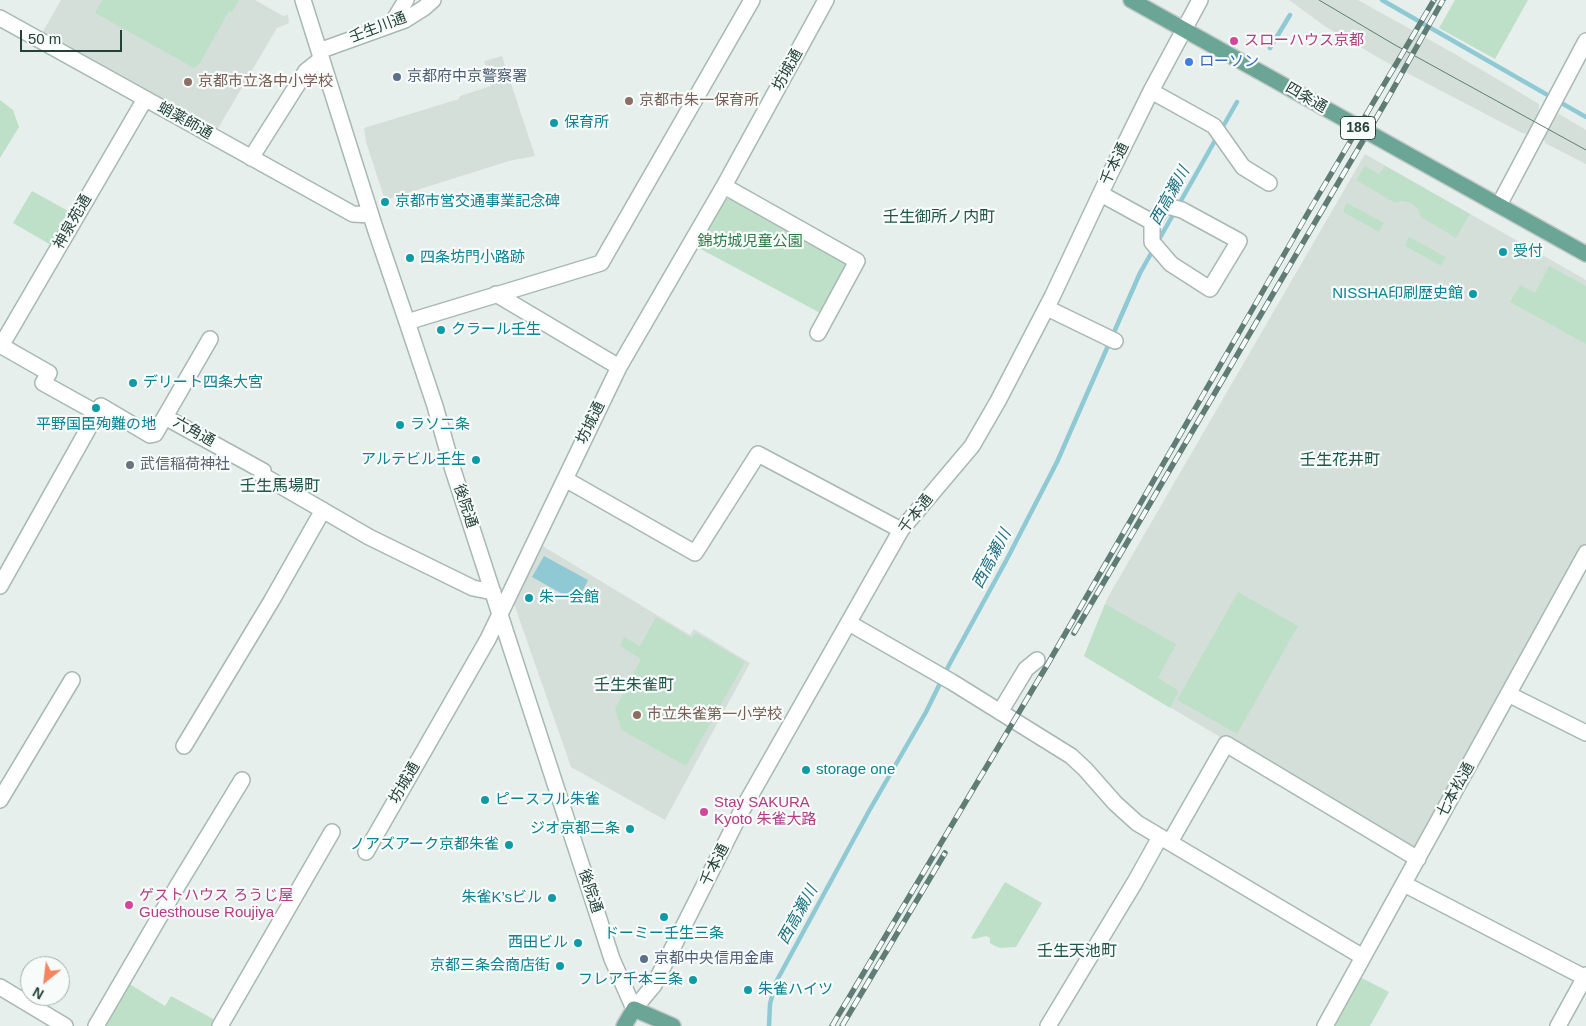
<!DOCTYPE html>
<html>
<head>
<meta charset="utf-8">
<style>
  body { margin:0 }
  #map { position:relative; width:1586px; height:1026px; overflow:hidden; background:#e6efeb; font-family:Helvetica,sans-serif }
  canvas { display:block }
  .north { position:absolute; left:20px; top:956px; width:50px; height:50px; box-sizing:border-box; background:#f7fbf9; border:1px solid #a3b1ad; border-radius:50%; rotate:209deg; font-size:14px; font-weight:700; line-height:20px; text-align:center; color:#24423a }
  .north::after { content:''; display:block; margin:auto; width:18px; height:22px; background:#f4845f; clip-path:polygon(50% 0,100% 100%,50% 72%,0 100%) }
  .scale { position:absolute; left:20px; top:30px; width:102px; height:22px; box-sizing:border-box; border:2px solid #24423a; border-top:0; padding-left:6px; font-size:15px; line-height:18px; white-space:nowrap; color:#24423a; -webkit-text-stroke:4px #f7fbf9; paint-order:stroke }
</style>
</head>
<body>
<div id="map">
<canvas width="1586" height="1026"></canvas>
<div class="north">N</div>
<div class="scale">50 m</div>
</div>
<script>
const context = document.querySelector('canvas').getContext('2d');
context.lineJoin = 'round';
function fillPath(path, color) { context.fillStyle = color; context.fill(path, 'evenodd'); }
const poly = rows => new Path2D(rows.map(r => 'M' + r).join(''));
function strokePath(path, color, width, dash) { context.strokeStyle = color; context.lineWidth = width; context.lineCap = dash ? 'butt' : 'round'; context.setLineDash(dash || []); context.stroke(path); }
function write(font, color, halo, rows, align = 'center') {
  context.font = font + ' Helvetica,"Noto Sans JP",sans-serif'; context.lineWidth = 4.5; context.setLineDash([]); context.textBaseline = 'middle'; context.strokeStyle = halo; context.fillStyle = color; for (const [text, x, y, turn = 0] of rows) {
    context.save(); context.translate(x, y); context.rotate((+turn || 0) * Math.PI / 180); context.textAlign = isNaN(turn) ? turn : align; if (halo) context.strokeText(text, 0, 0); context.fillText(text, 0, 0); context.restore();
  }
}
const built = poly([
  [61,0,255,0,283,16,288,15,289,23,277,28,217,130,42,33],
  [1289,0,1358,0,1455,54,1539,104,1539,116,1531,130,1527,134,1522,133,1386,62,1326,27],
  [502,56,535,156,509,161,385,200,366,142,364,128,459,99,460,96,491,86,484,61],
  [1559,114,1586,130,1586,164,1545,143,1544,136,1551,119],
  [1365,154,1586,280,1586,544,1415,853,1084,656,1108,597],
  [541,545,690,635,694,629,750,663,665,820,571,767,513,601]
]);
const green = poly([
  [102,0,239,0,232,12,229,11,200,63,194,68,95,13],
  [1455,0,1528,0,1495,59,1439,28],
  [0,100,13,110,19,127,0,158],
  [1365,166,1379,174,1385,166,1470,214,1456,238,1421,217,1418,209,1411,203,1402,201,1395,203,1356,180],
  [32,191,70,212,51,245,13,223],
  [721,199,731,199,847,261,848,269,822,314,695,246],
  [1347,203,1384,223,1379,232,1343,212],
  [1409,237,1446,257,1441,266,1405,246],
  [1549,266,1586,286,1586,344,1510,302,1520,285,1535,293],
  [1238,592,1298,626,1237,734,1177,700],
  [1105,604,1176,644,1158,678,1179,691,1170,708,1084,656],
  [656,617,692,638,696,633,745,662,686,766,620,729,620,724,615,709,641,659,620,646,624,637,640,646],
  [1005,882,1042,903,1016,947,1000,948,995,946,990,943,990,938,986,936,974,939,971,938],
  [1358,976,1389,992,1370,1026,1329,1026],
  [128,983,165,1006,171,996,217,1021,215,1026,103,1026]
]);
const water = poly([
  [544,556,588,580,577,602,532,577]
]);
const stream = poly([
  [1382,0,1586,117],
  [1270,48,1290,15],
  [1221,130,1237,102],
  [769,1026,770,1004,776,982,869,811,926,712,949,665,1007,559,1057,462,1140,273,1217,137]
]);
const minor = poly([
  [303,0,375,228,407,322,435,406,453,470,612,959,634,1009,654,985,741,812,901,530,972,446,998,401,1052,297,1108,178,1151,91,1200,0],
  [0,18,353,214,371,215],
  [391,25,406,0],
  [319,51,405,20,424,8,433,0],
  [1151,91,1214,126,1243,167,1269,183],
  [251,158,306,71,321,59],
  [724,186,857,261,818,333],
  [1101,194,1152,222,1152,242,1171,264,1210,289,1239,241,1182,210,1171,207,1165,206,1152,222],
  [1499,205,1586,41],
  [496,294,619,367],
  [1047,308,1115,341],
  [407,322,601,263,752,0],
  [0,345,49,373,43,383,97,413,101,406,150,435,155,434,210,339],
  [1,346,145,99],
  [165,417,263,471,262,475,369,537,473,588,493,592],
  [565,479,695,553,758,454,901,530],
  [0,586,97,413],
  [849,623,952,682,1071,756,1085,769,1115,803,1137,823,1363,957],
  [1508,694,1586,733],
  [1000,712,1026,669,1037,660],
  [184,746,272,600,323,510],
  [0,800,72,680],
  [1170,842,1226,744,1418,859],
  [366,852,488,639,619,367,724,186,826,0],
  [1404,884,1584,977],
  [0,987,65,1026],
  [96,1026,178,885,242,780],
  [220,1026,332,832],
  [1048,1026,1135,882,1160,837],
  [1325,1026,1586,553],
  [1558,1026,1586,975]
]);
const major = poly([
  [1131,0,1586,254],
  [624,1026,634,1009,673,1026]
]);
const tram = poly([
  [1319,0,1395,45,1586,150]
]);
const rail = poly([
  [1074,633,1388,98,1443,0],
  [832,1026,1046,667,1312,206,1434,0],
  [842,1026,945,853]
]);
const markers = [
  [1234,41,5,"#d1479c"],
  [1189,62,5,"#3f7fe0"],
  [397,77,5,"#5c6f8a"],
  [188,82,5,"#8d6e63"],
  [629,101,5,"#8d6e63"],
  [554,123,5,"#0f9aa8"],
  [385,202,5,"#0f9aa8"],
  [1503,252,5,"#0f9aa8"],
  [410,258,5,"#0f9aa8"],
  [1473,294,5,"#0f9aa8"],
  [441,330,5,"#0f9aa8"],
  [133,383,5,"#0f9aa8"],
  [96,408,5,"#0f9aa8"],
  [400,425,5,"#0f9aa8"],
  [476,460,5,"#0f9aa8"],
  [130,465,5,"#6b7280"],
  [529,598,5,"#0f9aa8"],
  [637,715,5,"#8d6e63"],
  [806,770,5,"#0f9aa8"],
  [485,800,5,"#0f9aa8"],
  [704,812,5,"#d1479c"],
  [630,829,5,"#0f9aa8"],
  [509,845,5,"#0f9aa8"],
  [552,898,5,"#0f9aa8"],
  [129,905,5,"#d1479c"],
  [664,917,5,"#0f9aa8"],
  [578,943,5,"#0f9aa8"],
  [644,959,5,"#5c6f8a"],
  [560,966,5,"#0f9aa8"],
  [693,980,5,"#0f9aa8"],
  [748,990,5,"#0f9aa8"]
];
const shields = [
  [1358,128,35]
];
const shieldNames = [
  ["186",1358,128]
];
const streetNames = [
  ["壬生川通",378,28,-21],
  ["坊城通",788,70,-61],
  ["四条通",1306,98,30],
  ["蛸薬師通",185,121,29],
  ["千本通",1115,164,-64],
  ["神泉苑通",73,222,-60],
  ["坊城通",591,423,-64],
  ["六角通",194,432,29],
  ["後院通",465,506,72],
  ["千本通",916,514,-52],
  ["坊城通",405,783,-60],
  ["七本松通",1456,790,-61],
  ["千本通",715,865,-63],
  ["後院通",590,891,72]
];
const hotelNames = [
  ["スローハウス京都",1244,41],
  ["Stay SAKURA",714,803],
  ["Kyoto 朱雀大路",714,820],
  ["ゲストハウス ろうじ屋",139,896],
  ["Guesthouse Roujiya",139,913]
];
const shopNames = [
  ["ローソン",1199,62]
];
const serviceNames = [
  ["京都府中京警察署",407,77],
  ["京都中央信用金庫",654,959]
];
const educationNames = [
  ["京都市立洛中小学校",198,82],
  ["京都市朱一保育所",639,101],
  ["市立朱雀第一小学校",647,715]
];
const cultureNames = [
  ["保育所",564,123],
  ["京都市営交通事業記念碑",395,202],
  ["受付",1513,252],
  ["四条坊門小路跡",420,258],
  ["NISSHA印刷歴史館",1463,294,"right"],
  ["クラール壬生",451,330],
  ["デリート四条大宮",143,383],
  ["平野国臣殉難の地",96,425,"center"],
  ["ラソ二条",410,425],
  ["アルテビル壬生",466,460,"right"],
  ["朱一会館",539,598],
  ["storage one",816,770],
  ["ピースフル朱雀",495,800],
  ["ジオ京都二条",620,829,"right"],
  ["ノアズアーク京都朱雀",499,845,"right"],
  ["朱雀K’sビル",542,898,"right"],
  ["ドーミー壬生三条",664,934,"center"],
  ["西田ビル",568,943,"right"],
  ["京都三条会商店街",550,966,"right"],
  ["フレア千本三条",683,980,"right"],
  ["朱雀ハイツ",758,990]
];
const parkNames = [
  ["錦坊城児童公園",750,242]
];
const worshipNames = [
  ["武信稲荷神社",140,465]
];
const waterNames = [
  ["西高瀬川",1170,196,-61],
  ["西高瀬川",992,559,-62],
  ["西高瀬川",798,915,-61]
];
const neighbourhoodNames = [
  ["壬生御所ノ内町",939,218],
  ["壬生花井町",1340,461],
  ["壬生馬場町",280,487],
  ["壬生朱雀町",634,686],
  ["壬生天池町",1077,952]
];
fillPath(built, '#d4dfda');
fillPath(green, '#bfe0c8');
fillPath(water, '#8ec9d4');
strokePath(stream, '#8ec9d4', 4.5);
strokePath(minor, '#a8b8b2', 18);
strokePath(major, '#c2cac8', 18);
strokePath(minor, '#fff', 15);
strokePath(major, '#6aa596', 15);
strokePath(tram, '#5f7d75', 1);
strokePath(rail, '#5f7d75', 5.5);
strokePath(rail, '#f7fbf9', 4, [11]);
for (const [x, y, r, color] of markers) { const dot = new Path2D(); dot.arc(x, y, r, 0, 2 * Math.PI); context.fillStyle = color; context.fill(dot); strokePath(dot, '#f7fbf9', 2); }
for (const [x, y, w] of shields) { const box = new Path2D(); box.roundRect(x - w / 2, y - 11.5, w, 23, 4); context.fillStyle = '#f7fbf9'; context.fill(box); strokePath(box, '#24423a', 1); }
write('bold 14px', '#24423a', null, shieldNames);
write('15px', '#24423a', '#f7fbf9', streetNames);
write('15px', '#b23c85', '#f7fbf9', hotelNames, 'left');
write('15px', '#366cbe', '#f7fbf9', shopNames, 'left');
write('15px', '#4e5e75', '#f7fbf9', serviceNames, 'left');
write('15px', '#785e54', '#f7fbf9', educationNames, 'left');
write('15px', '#0d838f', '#f7fbf9', cultureNames, 'left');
write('15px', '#2d7a4b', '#f7fbf9', parkNames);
write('15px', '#5b616d', '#f7fbf9', worshipNames, 'left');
write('italic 16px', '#1c6f80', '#f7fbf9', waterNames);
write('16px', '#1f5548', '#f7fbf9', neighbourhoodNames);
</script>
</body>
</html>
